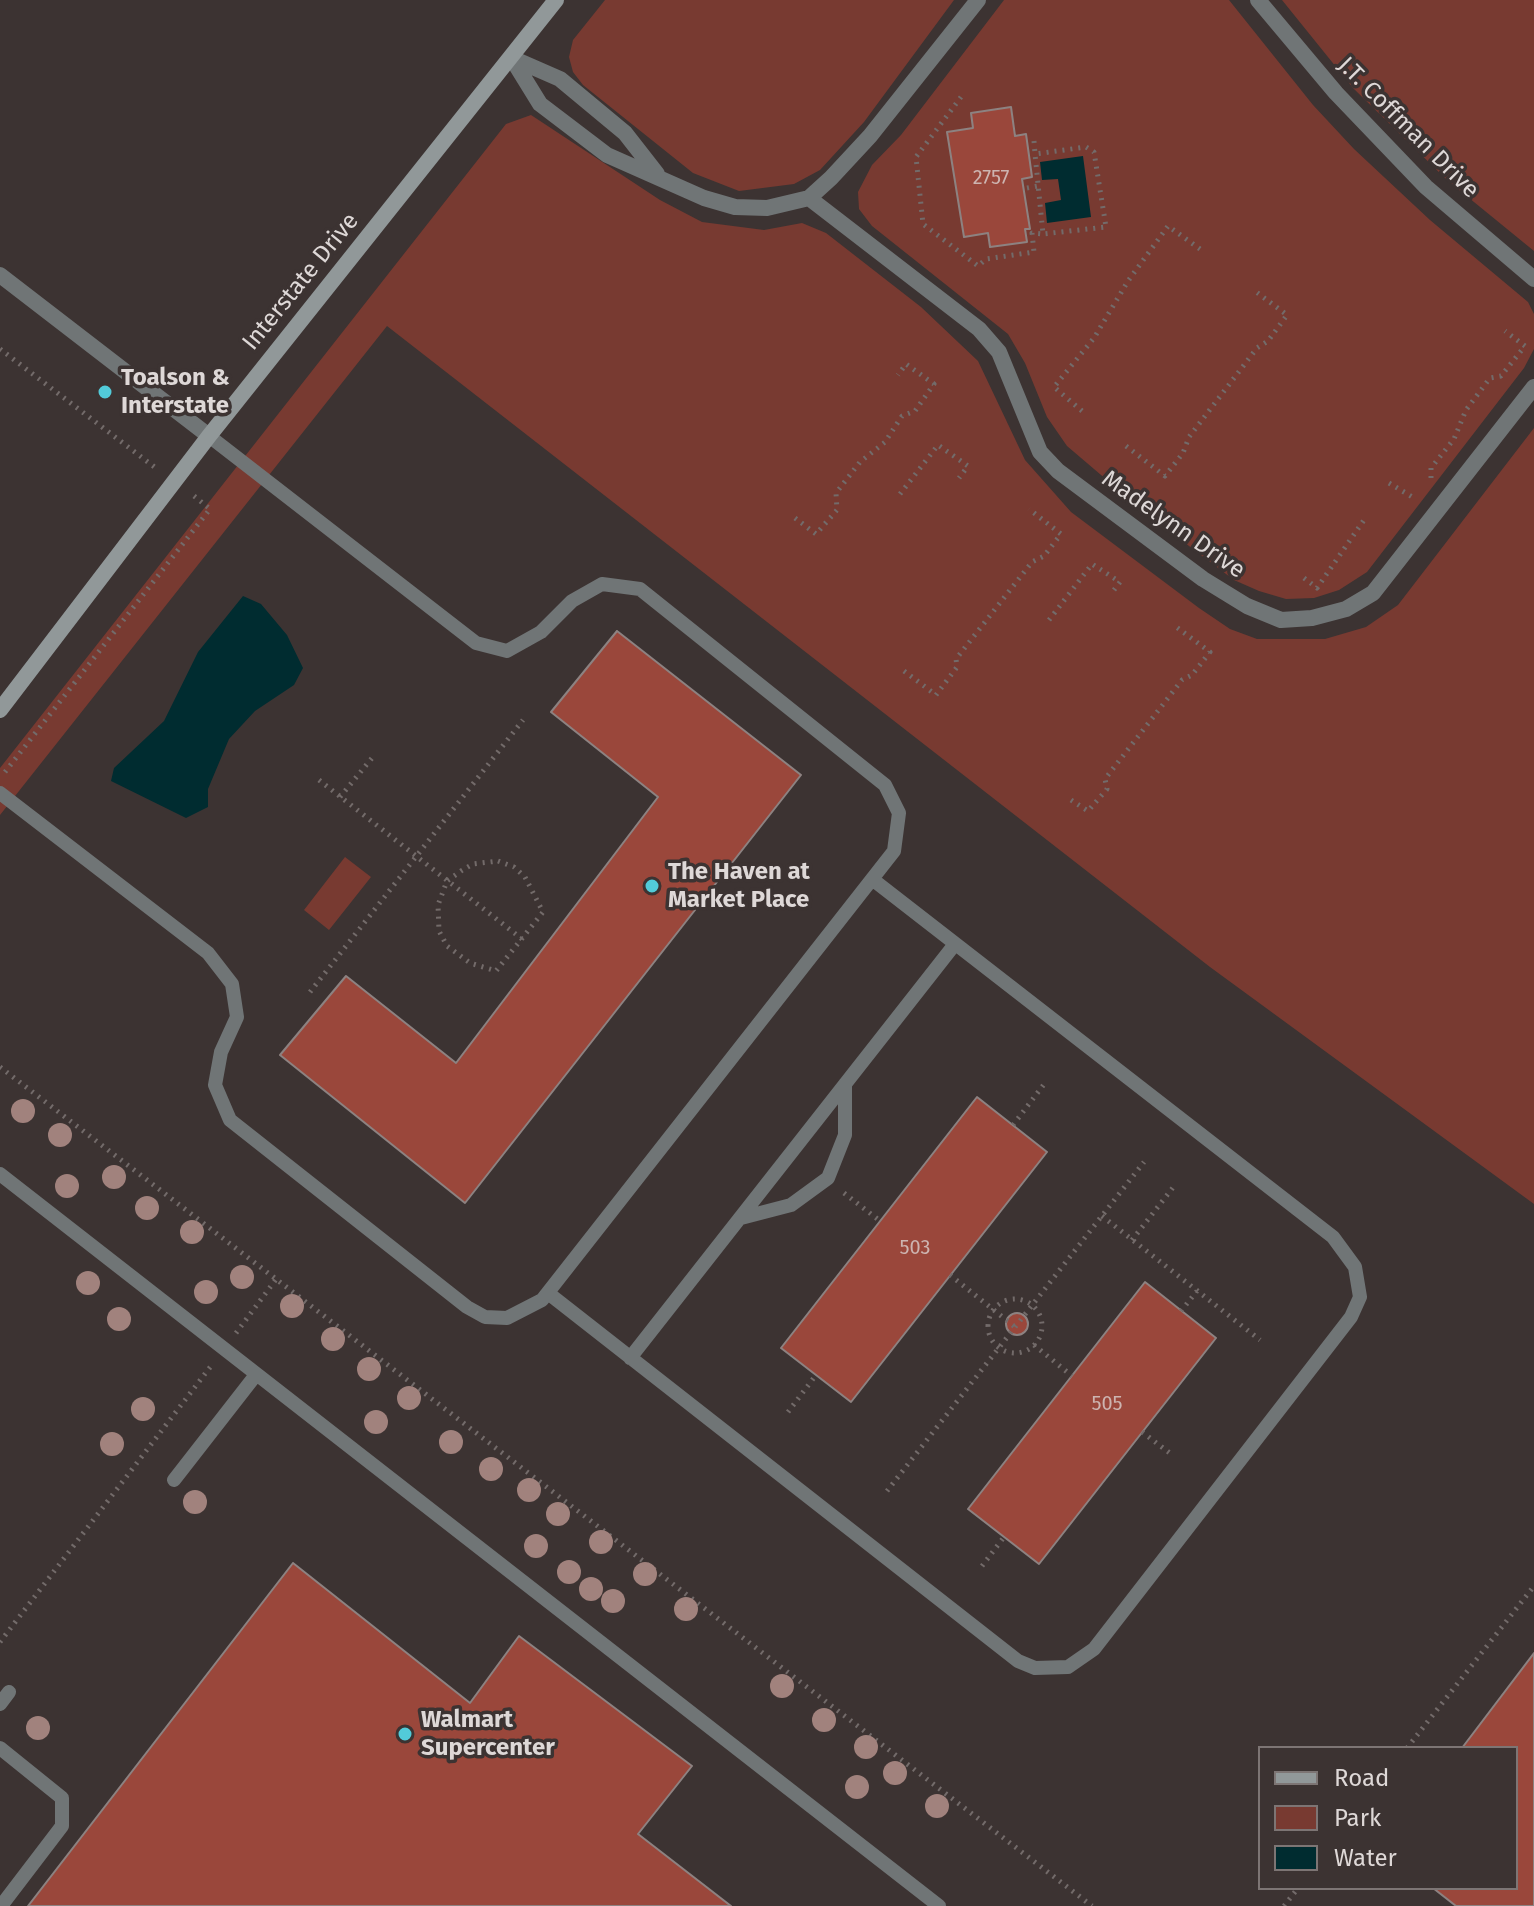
<!DOCTYPE html>
<html>
<head>
<meta charset="utf-8">
<style>
  body { margin:0 }
  #map { position:relative; width:1534px; height:1906px; overflow:hidden; background:#3c3332; font-family:"Fira Sans",sans-serif }
  canvas { display:block }
  .legend { position:absolute; left:1258px; top:1746px; width:260px; height:144px; box-sizing:border-box; background:#3c3332; border:2px solid #7d7574; margin:0; padding:10px 14px; list-style:none; font-size:24px; color:#ded8d7 }
  .legend li { display:flex; align-items:center; gap:16px; height:40px }
  .legend b { width:40px; border:2px solid #7d7574 }
</style>
</head>
<body>
<div id="map">
<canvas width="1534" height="1906"></canvas>
<ul class="legend">
<li><b style="height:10px;background:#919899"></b>Road</li>
<li><b style="height:22px;background:#783a31"></b>Park</li>
<li><b style="height:22px;background:#002c30"></b>Water</li>
</ul>
</div>
<script>
const context = document.querySelector('canvas').getContext('2d');
context.lineJoin = 'round';
function fillPath(path, color) { context.fillStyle = color; context.fill(path, 'evenodd'); }
const poly = rows => new Path2D(rows.map(r => 'M' + r).join(''));
function strokePath(path, color, width, dash) { context.strokeStyle = color; context.lineWidth = width; context.lineCap = dash ? 'butt' : 'round'; context.setLineDash(dash || []); context.stroke(path); }
function write(font, color, halo, rows, align = 'center') {
  context.font = font + ' "Fira Sans",sans-serif'; context.lineWidth = 7; context.setLineDash([]); context.textBaseline = 'middle'; context.strokeStyle = halo; context.fillStyle = color; for (const [text, x, y, turn = 0] of rows) {
    context.save(); context.translate(x, y); context.rotate((+turn || 0) * Math.PI / 180); context.textAlign = isNaN(turn) ? turn : align; if (halo) context.strokeText(text, 0, 0); context.fillText(text, 0, 0); context.restore();
  }
}
const green = poly([
  [605,0,954,0,864,122,820,170,794,184,739,191,693,173,583,85,573,72,569,57,573,40],
  [1004,0,1229,0,1313,105,1354,149,1430,220,1528,302,1534,314,1534,349,1524,368,1367,572,1339,590,1314,598,1286,599,1259,591,1234,580,1148,515,1067,446,1047,417,1025,363,1008,334,872,226,859,209,858,192,872,165,901,135],
  [1282,0,1534,0,1534,251,1447,180,1353,88],
  [531,115,660,200,702,222,764,230,802,223,826,233,921,307,978,361,1025,460,1071,512,1199,608,1230,629,1257,639,1325,639,1366,627,1398,605,1534,428,1534,1204,1210,967,387,326,0,815,0,768,506,124],
  [345,857,371,877,329,930,304,910]
]);
const water = poly([
  [1083,156,1091,217,1047,223,1045,203,1061,200,1058,179,1042,180,1040,162],
  [243,596,261,604,287,635,303,668,294,685,255,711,229,739,208,789,208,807,186,818,111,781,114,768,164,721,198,652]
]);
const building = poly([
  [1011,107,1015,136,1026,134,1032,177,1022,179,1030,229,1025,229,1027,242,990,247,988,233,964,237,947,132,973,128,971,113,1011,107],
  [617,631,801,775,465,1203,280,1055,346,976,456,1063,658,797,551,712,617,631],
  [977,1097,1047,1152,851,1402,781,1348,977,1097],
  [1145,1282,1216,1338,1039,1564,968,1509,1145,1282],
  '1006 1324a11 11 0 1 1 22 0a11 11 0 1 1-22 0Z',
  [293,1563,470,1703,519,1636,692,1766,638,1834,731,1906,28,1906,293,1563],
  [1534,1653,1534,1906,1456,1906,1433,1888,1516,1888,1516,1748,1462,1748,1534,1653]
]);
const path = poly([
  [961,97,916,157,923,224,978,266,986,259,1034,252,1032,233,1043,234],
  [1034,141,1035,154,1043,234,1106,227,1094,152,1086,147,1035,154],
  [1027,188,1038,186],
  [0,349,157,469],
  [1082,411,1054,387,1094,338,1128,281,1168,226,1200,249],
  [1126,446,1165,476,1183,453,1189,437,1257,348,1268,341,1287,315,1255,291],
  [1431,478,1431,468,1454,439,1466,410,1490,378,1501,376,1525,346,1505,331],
  [1389,483,1414,498],
  [900,494,938,445,968,466,959,478],
  [795,518,816,534,837,510,836,493,860,462,885,442,902,416,915,411,934,384,906,364,898,375],
  [1304,578,1317,588,1364,520],
  [1049,620,1092,564,1120,582,1114,590],
  [904,671,936,695,957,667,956,659,1032,562,1044,556,1061,534,1029,509],
  [5,772,210,509,194,496],
  [319,780,522,939],
  [340,797,372,758],
  [1071,800,1088,811,1107,789,1105,779,1182,680,1192,675,1210,652,1175,626],
  [498,861,514,867,525,877,543,912,496,971,470,963,447,946,439,931,438,905,447,881,461,871,473,864,498,861],
  [310,992,523,720],
  [0,1067,1092,1906],
  [1013,1125,1045,1083],
  [844,1193,880,1221],
  [1102,1216,1260,1340],
  [1132,1240,1175,1185],
  [950,1275,1015,1327],
  '988 1326a27 27 0 1 1 54 0a27 27 0 1 1-54 0Z',
  [1181,1311,1197,1291],
  [236,1333,277,1278],
  [1034,1345,1072,1376],
  [788,1412,816,1375],
  [1142,1432,1171,1454],
  [887,1491,1144,1162],
  [982,1566,1004,1537],
  [0,1642,211,1366],
  [1407,1748,1534,1586],
  [1284,1906,1298,1888]
]);
const service = poly([
  [0,793,208,953,232,984,237,1017,221,1052,215,1085,230,1120,467,1307,485,1317,507,1318,542,1300,894,851,899,813,885,785,640,589,602,584,572,601,541,632,507,651,476,643,209,436],
  [0,1174,939,1906],
  [741,1218,791,1205,828,1178,845,1135,845,1084],
  [548,1293,1018,1661,1035,1668,1068,1667,1094,1649,1351,1317,1360,1297,1355,1267,1333,1237,872,879],
  [630,1358,955,944],
  [174,1480,255,1376],
  [0,1704,9,1692],
  [0,1748,62,1798,62,1826,1,1906]
]);
const minor = poly([
  [1258,0,1336,93,1426,187,1534,279],
  [511,57,540,104,607,155,704,198,735,207,767,208,809,198,831,178,870,136,978,0],
  [512,58,560,79,625,133,657,174],
  [809,198,979,329,999,352,1040,452,1058,471,1203,579,1247,606,1281,620,1312,618,1346,609,1373,593,1534,387],
  [0,275,209,436]
]);
const secondary = poly([
  [0,710,209,436,556,0]
]);
const trees = [
  [23,1111],
  [60,1135],
  [114,1177],
  [67,1186],
  [147,1208],
  [192,1232],
  [242,1277],
  [88,1283],
  [206,1292],
  [292,1306],
  [119,1319],
  [333,1339],
  [369,1369],
  [409,1398],
  [143,1409],
  [376,1422],
  [451,1442],
  [112,1444],
  [491,1469],
  [529,1490],
  [195,1502],
  [558,1514],
  [601,1542],
  [536,1546],
  [569,1572],
  [645,1574],
  [591,1589],
  [613,1601],
  [686,1609],
  [782,1686],
  [824,1720],
  [38,1728],
  [866,1747],
  [895,1773],
  [857,1787],
  [937,1806]
];
const markers = [
  [105,392,8,"#52cbd9"],
  [652,886,8,"#52cbd9"],
  [405,1734,8,"#52cbd9"]
];
const numberNames = [
  ["2757",991,178],
  ["503",915,1248],
  ["505",1107,1404]
];
const streetNames = [
  ["J.T. Coffman Drive",1408,128,45],
  ["Interstate Drive",301,282,-51],
  ["Madelynn Drive",1173,525,35]
];
const poiNames = [
  ["Toalson &",121,378],
  ["Interstate",121,406],
  ["The Haven at",668,872],
  ["Market Place",668,900],
  ["Walmart",421,1720],
  ["Supercenter",421,1748]
];
fillPath(green, '#783a31');
fillPath(water, '#002c30');
fillPath(building, '#9a473b');
strokePath(building, '#8d8281', 2);
strokePath(path, '#736b6a', 5, [2, 6]);
strokePath(service, '#707576', 14);
strokePath(minor, '#707576', 16);
strokePath(secondary, '#919899', 16);
context.fillStyle = '#a1827d';
for (const [x, y] of trees) { context.beginPath(); context.arc(x, y, 12, 0, 2 * Math.PI); context.fill(); }
for (const [x, y, r, color] of markers) { const dot = new Path2D(); dot.arc(x, y, r, 0, 2 * Math.PI); context.fillStyle = color; context.fill(dot); strokePath(dot, '#3c3332', 3); }
write('20px', '#cdb4b0', null, numberNames);
write('24px', '#ded8d7', '#3c3332', streetNames);
write('bold 24px', '#ded8d7', '#3c3332', poiNames, 'left');
</script>
</body>
</html>
